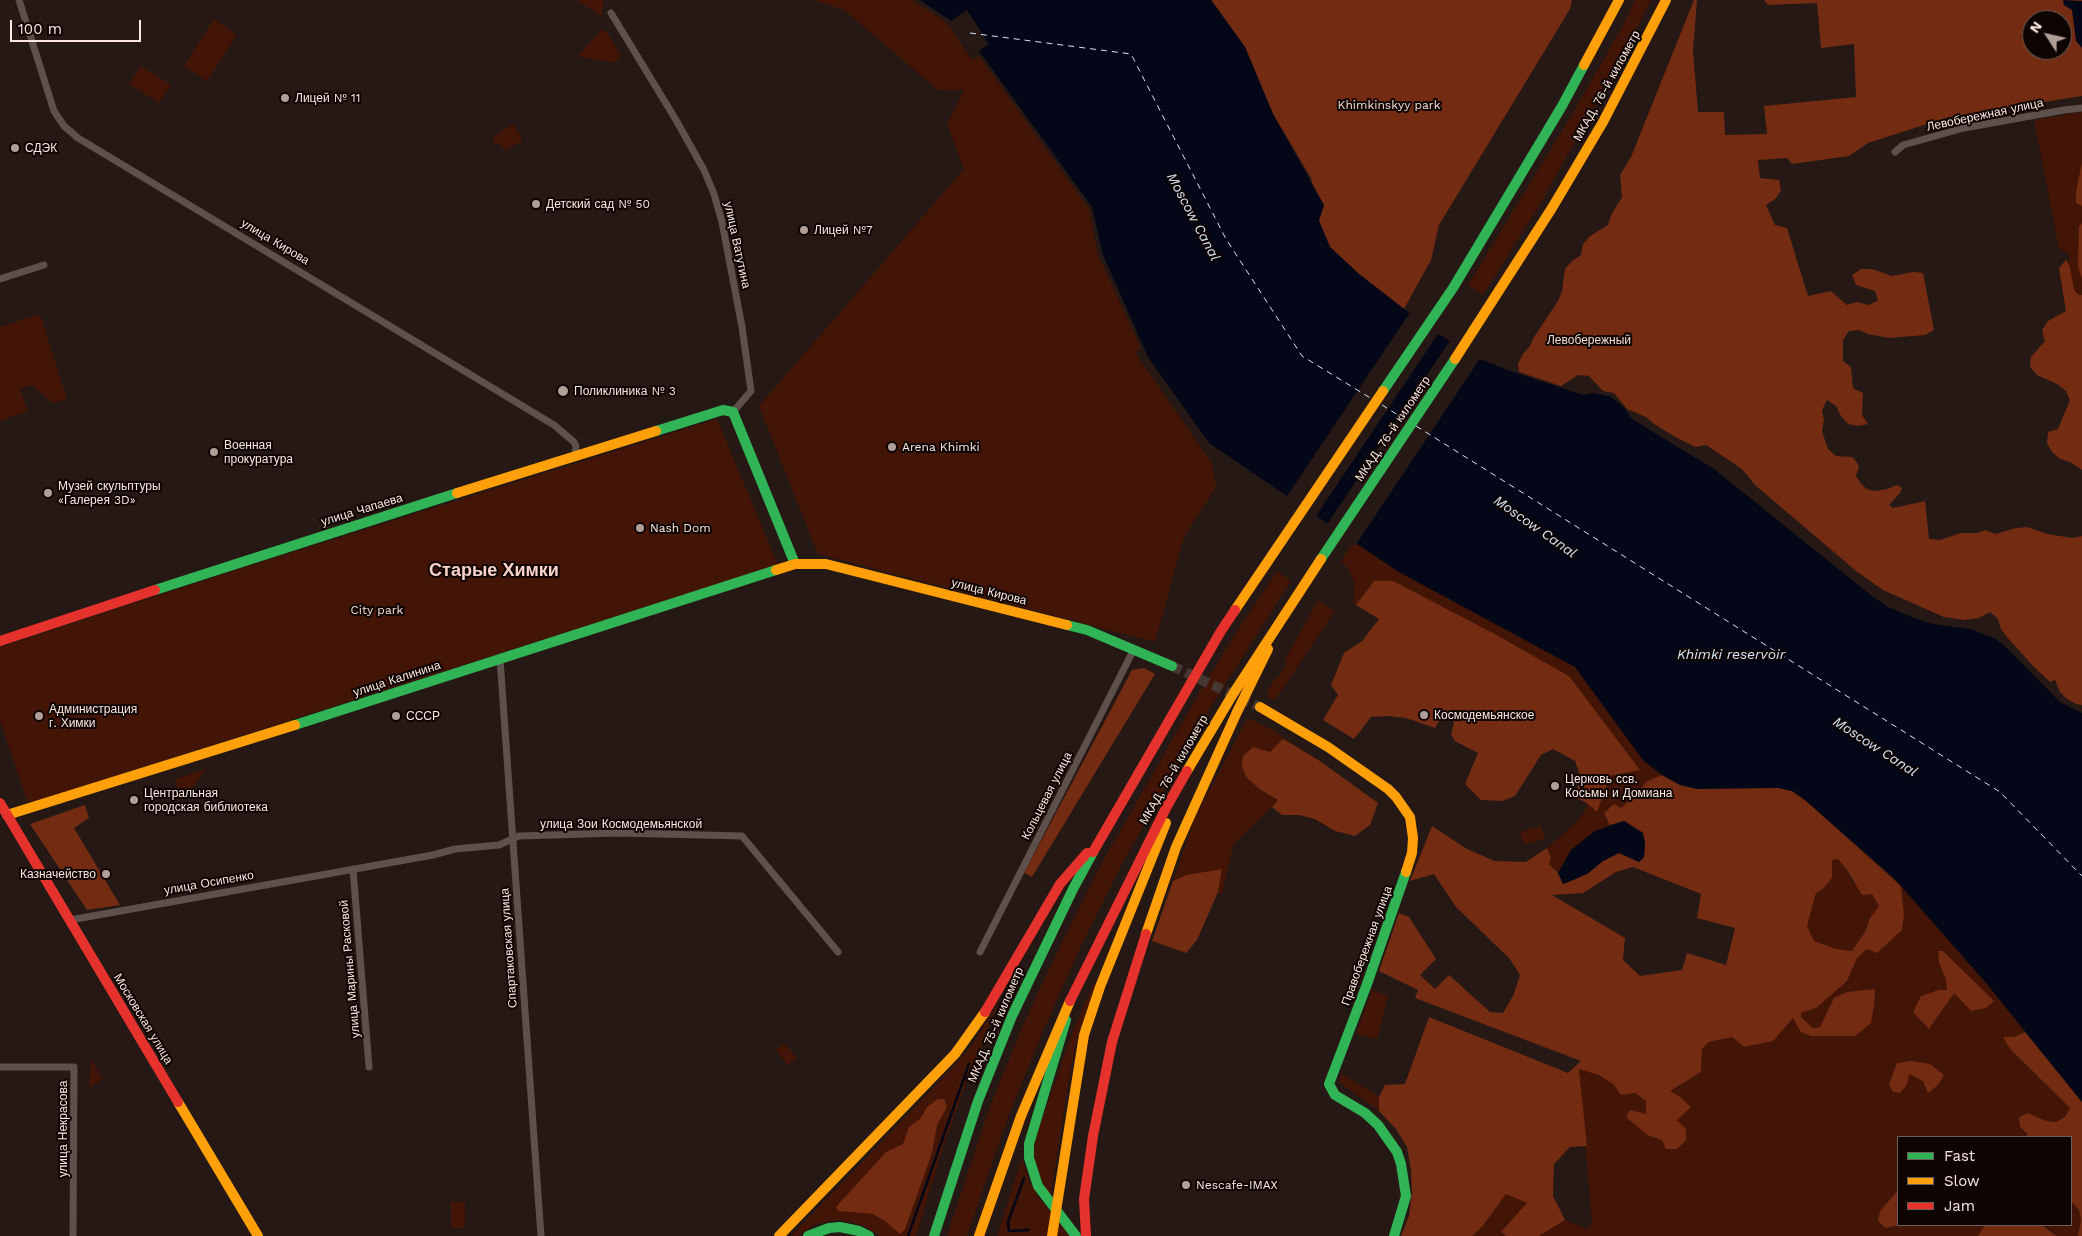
<!DOCTYPE html>
<html>
<head>
<meta charset="utf-8">
<style>
  body { margin:0 }
  #map { position:relative; width:2082px; height:1236px; overflow:hidden; background:#261814; font-family:"Work Sans",sans-serif }
  canvas { display:block }
  .legend { position:absolute; left:1897px; top:1136px; width:175px; height:90px; box-sizing:border-box; background:#0e0402; border:1px solid #6c5f5b; margin:0; padding:6px 9px; list-style:none; font-size:15px; color:#fae7e1 }
  .legend li { display:flex; align-items:center; gap:10px; height:25px }
  .legend b { width:25px; border:1px solid #6c5f5b }
  .north { position:absolute; left:2022px; top:10px; width:50px; height:50px; box-sizing:border-box; background:#0e0402; border:1px solid #6c5f5b; border-radius:50%; rotate:305deg; font-size:14px; font-weight:700; line-height:20px; text-align:center; color:#fae7e1 }
  .north::after { content:''; display:block; margin:auto; width:18px; height:22px; background:#b09f99; clip-path:polygon(50% 0,100% 100%,50% 72%,0 100%) }
  .scale { position:absolute; left:10px; top:20px; width:131px; height:22px; box-sizing:border-box; border:2px solid #fae7e1; border-top:0; padding-left:6px; font-size:15px; line-height:18px; white-space:nowrap; color:#fae7e1; -webkit-text-stroke:4px #0e0402; paint-order:stroke }
</style>
</head>
<body>
<div id="map">
<canvas width="2082" height="1236"></canvas>
<ul class="legend">
<li><b style="height:6px;background:#30b455"></b>Fast</li>
<li><b style="height:6px;background:#ff9f0a"></b>Slow</li>
<li><b style="height:6px;background:#e5322d"></b>Jam</li>
</ul>
<div class="north">N</div>
<div class="scale">100 m</div>
</div>
<script>
const context = document.querySelector('canvas').getContext('2d');
context.lineJoin = 'round';
function fillPath(path, color) { context.fillStyle = color; context.fill(path, 'evenodd'); }
const poly = rows => new Path2D(rows.map(r => 'M' + r).join(''));
function strokePath(path, color, width, dash) { context.strokeStyle = color; context.lineWidth = width; context.lineCap = dash ? 'butt' : 'round'; context.setLineDash(dash || []); context.stroke(path); }
function write(font, color, halo, rows, align = 'center') {
  context.font = font + ' "Work Sans",sans-serif'; context.lineWidth = 4; context.setLineDash([]); context.textBaseline = 'middle'; context.strokeStyle = halo; context.fillStyle = color; for (const [text, x, y, turn = 0] of rows) {
    context.save(); context.translate(x, y); context.rotate((+turn || 0) * Math.PI / 180); context.textAlign = isNaN(turn) ? turn : align; if (halo) context.strokeText(text, 0, 0); context.fillText(text, 0, 0); context.restore();
  }
}
const green = poly([
  [577,0,604,0,601,16],
  [814,0,912,0,947,23,972,60,979,56,1089,209,1098,255,1140,346,1136,354,1212,463,1216,487,1184,537,1155,642,818,554,759,406,964,169,947,124,964,90,938,90,844,10],
  [1635,0,1651,0,1634,34,1542,201,1483,295,1468,285,1576,108,1622,27],
  [214,19,237,35,207,81,184,66],
  [602,29,607,32,621,55,616,62,602,61,578,56],
  [141,66,171,85,159,103,129,84],
  [2082,112,2082,380,2062,269,2069,260,2069,254,2059,248,2034,120],
  [513,124,523,140,505,151,499,143,495,145,492,140,496,137,495,136],
  [40,314,67,399,53,403,32,385,20,389,28,411,0,421,0,327],
  [717,419,778,565,36,801,28,801,26,798,0,721,0,647,230,572],
  [1353,542,1399,572,1575,667,1643,760,1662,775,1647,781,1635,796,1621,808,1614,804,1604,813,1610,825,1595,831,1571,850,1558,873,1549,864,1551,858,1547,848,1577,822,1586,809,1587,803,1597,812,1610,776,1640,770,1568,676,1374,581,1356,605,1352,602,1354,596,1354,582,1348,568,1341,561],
  [1277,571,1291,581,1208,711,1122,864,1080,948,1043,1031,1008,1117,967,1236,947,1236,989,1109,1023,1025,1063,940,1099,868,1194,702,1232,639],
  [1318,600,1335,611,1275,700,1266,696,1270,692,1268,690,1276,677,1278,678,1287,663,1284,661],
  [1248,718,1269,728,1320,761,1283,739,1261,790,1279,800,1233,845,1222,894,1218,892,1222,870,1173,881,1196,815],
  [206,769,182,801,175,779],
  [1541,826,1545,839,1524,845,1520,832],
  [1838,859,1847,870,1852,882,1872,894,1880,907,1870,918,1866,930,1852,951,1836,949,1814,942,1807,926,1816,893,1823,889,1832,878,1832,860],
  [1901,886,1987,984,2025,1032,2014,1037,2010,1049,2070,1108,2065,1117,2056,1122,2046,1121,2028,1113,2028,1134,2025,1137,1985,1136,1898,1137,1898,1190,1880,1211,1886,1228,1899,1225,1985,1225,1978,1236,1539,1236,1565,1220,1586,1229,1592,1224,1579,1069,1599,1074,1613,1084,1621,1095,1635,1093,1646,1101,1647,1114,1626,1117,1647,1135,1662,1140,1676,1120,1669,1091,1701,1072,1702,1049,1709,1042,1732,1037,1744,1047,1772,1041,1793,1018,1811,1036,1874,1005,1874,989,1834,998,1821,1027,1813,1028,1801,1017,1801,1013,1816,1008,1847,981,1857,958,1867,949,1877,953,1903,903],
  [1938,951,1954,992,1929,1029,1947,991,1946,979,1939,963],
  [1094,982,1096,983,1077,1039,1070,1073,1050,1200,1040,1184,1033,1153,1036,1137,1072,1033],
  [1372,990,1388,996,1377,1039,1356,1034],
  [1000,1000,967,1080,944,1145,916,1236,880,1236,866,1227,851,1222,837,1220,824,1222,814,1225,798,1236,791,1236,956,1064,972,1045],
  [784,1043,797,1058,788,1065,776,1050],
  [91,1059,103,1079,89,1088],
  [1341,1073,1379,1097,1379,1111,1340,1083],
  [1022,1158,1029,1181,1038,1196,1070,1236,997,1236],
  [1506,1194,1527,1203,1502,1233,1506,1236,1472,1236,1482,1227],
  [2071,1201,2079,1210,2081,1220,2078,1236,2057,1236,2054,1232,2043,1228,2041,1225,2071,1225],
  [451,1202,465,1202,465,1228,451,1228]
]);
const forest = poly([
  [1211,0,1572,0,1570,9,1439,225,1431,260,1404,309,1359,274,1330,247,1319,221,1311,178,1273,114,1245,47],
  [1694,0,1697,0,1693,51,1698,112,1724,112,1725,135,1767,134,1764,106,1856,97,1854,44,1821,48,1817,3,1768,5,1764,0,2082,0,2082,96,1949,117,1868,143,1849,156,1792,164,1787,158,1758,160,1760,178,1779,180,1781,191,1775,199,1766,205,1775,225,1787,228,1808,296,1831,291,1847,305,1857,302,1868,305,1878,301,1875,291,1856,285,1852,275,1861,269,1872,269,1892,276,1913,272,1923,273,1934,330,1925,335,1889,338,1868,334,1859,330,1849,331,1843,340,1843,361,1851,367,1853,388,1863,393,1862,415,1868,424,1858,426,1848,424,1841,416,1836,406,1827,400,1822,410,1824,420,1822,431,1828,449,1836,456,1852,457,1856,461,1859,466,1856,476,1862,485,1867,489,1874,491,1887,489,1897,485,1902,488,1900,493,1889,505,1893,508,1925,501,1929,539,1940,540,1961,533,1977,533,1985,530,1995,534,2016,528,2027,527,2047,534,2072,538,2082,536,2082,705,2076,704,2067,699,2060,692,2055,680,2050,682,2033,666,2007,637,2001,629,1998,619,1990,612,1979,618,1965,620,1944,617,1883,590,1856,571,1755,485,1742,469,1706,445,1696,447,1677,438,1654,424,1646,417,1627,409,1614,393,1603,391,1589,376,1578,375,1561,386,1519,372,1518,364,1523,354,1530,346,1534,337,1558,301,1562,291,1565,269,1572,261,1581,255,1583,244,1590,236,1608,225,1611,215,1622,197,1620,175,1631,157],
  [2032,20,2062,20,2062,50,2032,50],
  [2082,162,2082,206,2076,203,2076,192],
  [2082,223,2082,279,2078,266,2079,226],
  [2066,260,2070,267,2074,290,2079,295,2082,295,2082,470,2070,462,2060,459,2052,452,2047,443,2048,432,2058,429,2070,400,2066,391,2057,384,2037,375,2030,367,2031,357,2045,341,2042,330,2048,321,2066,311,2059,268],
  [1374,581,1393,581,1491,632,1569,676,1640,770,1610,776,1597,812,1587,803,1574,797,1581,778,1575,761,1553,749,1541,755,1515,796,1502,801,1481,800,1465,784,1478,753,1455,741,1451,735,1454,722,1450,718,1441,718,1435,728,1406,718,1387,716,1371,717,1354,739,1323,720,1338,695,1331,685,1344,653,1362,641,1379,619,1356,605],
  [1144,668,1155,674,1032,877,1024,873,1132,670],
  [1283,739,1320,761,1378,803,1370,825,1355,836,1335,831,1315,819,1299,815,1282,815,1272,807,1278,800,1261,790,1247,778,1242,767,1243,756,1253,747,1270,752],
  [1662,775,1680,785,1779,788,1792,791,1805,800,1901,886,1904,915,1902,930,1877,953,1867,949,1857,958,1847,981,1816,1008,1801,1013,1801,1017,1813,1028,1820,1027,1834,998,1847,992,1875,989,1874,1005,1871,1023,1855,1036,1811,1036,1801,1032,1793,1018,1773,1041,1744,1047,1732,1037,1709,1042,1702,1049,1701,1072,1670,1091,1680,1097,1691,1107,1677,1120,1686,1129,1686,1140,1677,1149,1666,1149,1662,1140,1647,1135,1626,1117,1630,1110,1646,1114,1646,1101,1635,1093,1621,1095,1613,1084,1599,1075,1579,1069,1587,1146,1570,1147,1554,1164,1553,1196,1565,1220,1539,1236,1506,1236,1501,1232,1527,1203,1506,1194,1482,1227,1472,1236,1401,1236,1409,1216,1412,1192,1411,1170,1407,1147,1396,1129,1379,1111,1379,1097,1385,1085,1405,1084,1429,1017,1568,1073,1581,1061,1415,998,1418,990,1379,971,1399,913,1409,917,1436,959,1420,975,1435,989,1449,975,1490,1012,1503,1013,1513,996,1520,975,1509,958,1456,907,1434,874,1410,881,1432,826,1467,849,1495,861,1526,862,1547,848,1551,858,1549,864,1558,873,1564,884,1587,874,1603,861,1619,853,1639,862,1644,857,1645,843,1643,833,1624,821,1610,825,1604,813,1614,804,1621,808,1635,796,1647,781],
  [1838,859,1847,870,1862,895,1872,894,1879,906,1870,918,1866,930,1852,951,1836,949,1814,941,1807,926,1816,893,1823,889,1832,878,1832,860],
  [1633,867,1701,894,1697,918,1735,928,1726,965,1687,953,1682,970,1640,976,1623,960,1625,938,1552,895,1583,893,1616,872],
  [85,805,89,818,74,828,120,905,87,910,30,824],
  [1222,869,1218,892,1197,940,1186,953,1152,941,1173,881,1187,875],
  [1938,951,1943,951,1994,1001,1986,1008,1971,1011,1954,993,1929,1029,1913,1012,1921,996,1939,990,1947,990,1946,980,1939,963],
  [2025,1032,2082,1102,2082,1236,2078,1236,2081,1220,2079,1210,2071,1201,2071,1137,2025,1137,2028,1134,2020,1127,2019,1117,2028,1113,2046,1121,2056,1122,2065,1117,2070,1108,2010,1049,2003,1037,2014,1037],
  [1911,1061,1930,1064,1944,1075,1938,1085,1928,1093,1923,1081,1909,1074,1907,1085,1900,1093,1893,1092,1889,1085,1897,1063],
  [938,1099,944,1099,947,1107,937,1125,932,1153,905,1229,900,1234,885,1221,873,1214,838,1211,836,1207,886,1152,903,1144,909,1127,920,1119,927,1107],
  [1898,1190,1899,1225,1886,1228,1878,1221,1880,1211],
  [1985,1225,2041,1225,2057,1236,1978,1236]
]);
const water = poly([
  [920,0,1211,0,1245,47,1273,114,1324,205,1319,221,1330,247,1359,274,1426,326,1475,357,1513,372,1583,395,1594,393,1609,396,1624,407,1632,419,1714,469,1872,596,1888,607,1914,618,1933,624,1970,629,1996,639,2007,648,2060,702,2082,713,2082,1102,1987,984,1893,877,1805,800,1792,791,1779,788,1697,789,1680,785,1662,775,1643,760,1575,667,1399,572,1209,443,1148,357,1103,255,1092,207,979,51,973,55,951,21],
  [2063,0,2082,1,2082,48,2076,41,2072,10,2064,5],
  [1624,821,1643,833,1645,843,1644,857,1639,862,1619,853,1603,861,1587,874,1563,884,1558,873,1571,850,1595,831]
]);
const pier = poly([
  [967,10,989,44,973,55,951,21],
  [1411,311,1440,331,1314,519,1285,499],
  [1451,339,1481,357,1355,546,1326,526]
]);
const stream = poly([
  [1024,1178,1008,1222,1009,1231,1029,1230],
  [908,1236,969,1064]
]);
const ferry = poly([
  [970,33,1131,54,1226,239,1302,356,1372,399],
  [1382,405,1406,420],
  [1416,426,2000,792,2082,876]
]);
const secondaryTunnel = poly([
  [1172,666,1260,707]
]);
const street = poly([
  [19,0,54,111,64,126,78,138,554,425,574,442,576,446,575,456],
  [611,13,676,120,704,170,714,194,722,222,742,327,751,391,733,412],
  [1895,152,1903,145,1964,128,2064,110,2082,108],
  [0,279,44,265],
  [500,659,541,1236],
  [353,869,369,1067],
  [70,920,433,855,455,849,499,845,519,836,619,833,742,836,838,952],
  [980,952,1134,649],
  [0,1067,74,1067,73,1236]
]);
const fast = poly([
  [1383,391,1453,288,1562,106,1584,65],
  [656,431,723,410,733,412,795,564],
  [1321,559,1455,359],
  [155,590,457,493],
  [1067,625,1087,630,1172,666],
  [295,725,776,570],
  [1066,1020,1029,1144,1029,1158,1038,1186,1076,1236],
  [808,1236,829,1228,840,1227,859,1231,869,1236],
  [934,1236,978,1101,1012,1016,1073,889,1093,852],
  [1394,1236,1406,1196,1401,1164,1397,1152,1378,1125,1365,1113,1335,1095,1329,1084,1367,984,1406,872]
]);
const slow = poly([
  [1584,65,1619,0],
  [1455,359,1552,208,1603,122,1666,0],
  [457,493,656,431],
  [776,570,795,564,826,564,1067,625],
  [1235,610,1383,391],
  [1260,707,1328,747,1388,789,1396,797,1410,817,1413,838,1412,853,1406,872],
  [1187,771,1233,694,1321,559],
  [7,815,295,725],
  [1146,934,1176,847,1237,712,1268,649],
  [178,1102,258,1236],
  [779,1236,955,1054,985,1012],
  [979,1236,1021,1116,1070,1001],
  [1052,1236,1084,1035,1100,987,1166,823]
]);
const jam = poly([
  [0,641,155,590],
  [0,803,178,1102],
  [1093,852,1221,631,1235,610],
  [1070,1001,1166,808,1187,771],
  [985,1012,1060,884,1087,853],
  [1086,1236,1084,1199,1093,1136,1112,1042,1146,934]
]);
const markers = [
  [285,98,5,"#b09f99"],
  [15,148,5,"#b09f99"],
  [536,204,5,"#b09f99"],
  [804,230,5,"#b09f99"],
  [563,391,6,"#b09f99"],
  [892,447,5,"#b09f99"],
  [214,452,5,"#b09f99"],
  [48,493,5,"#b09f99"],
  [640,528,5,"#b09f99"],
  [1424,715,5,"#b09f99"],
  [39,716,5,"#b09f99"],
  [396,716,5,"#b09f99"],
  [1555,786,5,"#b09f99"],
  [134,800,5,"#b09f99"],
  [106,874,5,"#b09f99"],
  [1186,1185,5,"#b09f99"]
];
const streetNames = [
  ["МКАД, 76-й километр",1607,86,-61],
  ["Левобережная улица",1985,115,-12],
  ["улица Кирова",275,242,31],
  ["улица Ватутина",737,245,78],
  ["МКАД, 76-й километр",1393,429,-56],
  ["улица Чапаева",362,510,-17],
  ["улица Кирова",989,592,14],
  ["улица Калинина",397,679,-18],
  ["МКАД, 76-й километр",1174,770,-60],
  ["Кольцевая улица",1047,796,-63],
  ["улица Зои Космодемьянской",621,824],
  ["улица Осипенко",209,883,-10],
  ["Правобережная улица",1367,946,-70],
  ["Спартаковская улица",509,948,-94],
  ["улица Марины Расковой",350,969,-95],
  ["Московская улица",143,1019,59],
  ["МКАД, 75-й километр",996,1025,-67],
  ["улица Некрасова",63,1129,-90]
];
const poiNames = [
  ["Лицей № 11",295,98],
  ["СДЭК",25,148],
  ["Детский сад № 50",546,204],
  ["Лицей №7",814,230],
  ["Поликлиника № 3",574,391],
  ["Военная",224,445],
  ["прокуратура",224,459],
  ["Arena Khimki",902,447],
  ["Музей скульптуры",58,486],
  ["«Галерея 3D»",58,500],
  ["Nash Dom",650,528],
  ["Администрация",49,709],
  ["г. Химки",49,723],
  ["Космодемьянское",1434,715],
  ["СССР",406,716],
  ["Церковь ссв.",1565,779],
  ["Косьмы и Домиана",1565,793],
  ["Центральная",144,793],
  ["городская библиотека",144,807],
  ["Казначейство",96,874,"right"],
  ["Nescafe-IMAX",1196,1185]
];
const parkNames = [
  ["Khimkinskyy park",1389,105],
  ["Левобережный",1589,340],
  ["City park",377,610]
];
const waterNames = [
  ["Moscow Canal",1193,217,62],
  ["Moscow Canal",1535,527,35],
  ["Khimki reservoir",1731,655],
  ["Moscow Canal",1875,747,33]
];
const districtNames = [
  ["Старые Химки",494,571]
];
fillPath(green, '#421506');
fillPath(forest, '#732b11');
fillPath(water, '#030717');
fillPath(pier, '#261814');
strokePath(stream, '#030717', 2.5);
strokePath(ferry, '#d6e6f8', 1, [6, 5]);
strokePath(secondaryTunnel, '#463733', 10, [10, 5]);
strokePath(street, '#5e514d', 7);
strokePath(fast, '#30b455', 10);
strokePath(slow, '#ff9f0a', 10);
strokePath(jam, '#e5322d', 10);
for (const [x, y, r, color] of markers) { const dot = new Path2D(); dot.arc(x, y, r, 0, 2 * Math.PI); context.fillStyle = color; context.fill(dot); strokePath(dot, '#0e0402', 2); }
write('12px', '#fae7e1', '#0e0402', streetNames);
write('12px', '#fae7e1', '#0e0402', poiNames, 'left');
write('12px', '#f4dbd3', '#0e0402', parkNames);
write('italic 14px', '#d6e6f8', '#0e0402', waterNames);
write('bold 18px', '#f9d3c7', '#0e0402', districtNames);
</script>
</body>
</html>
